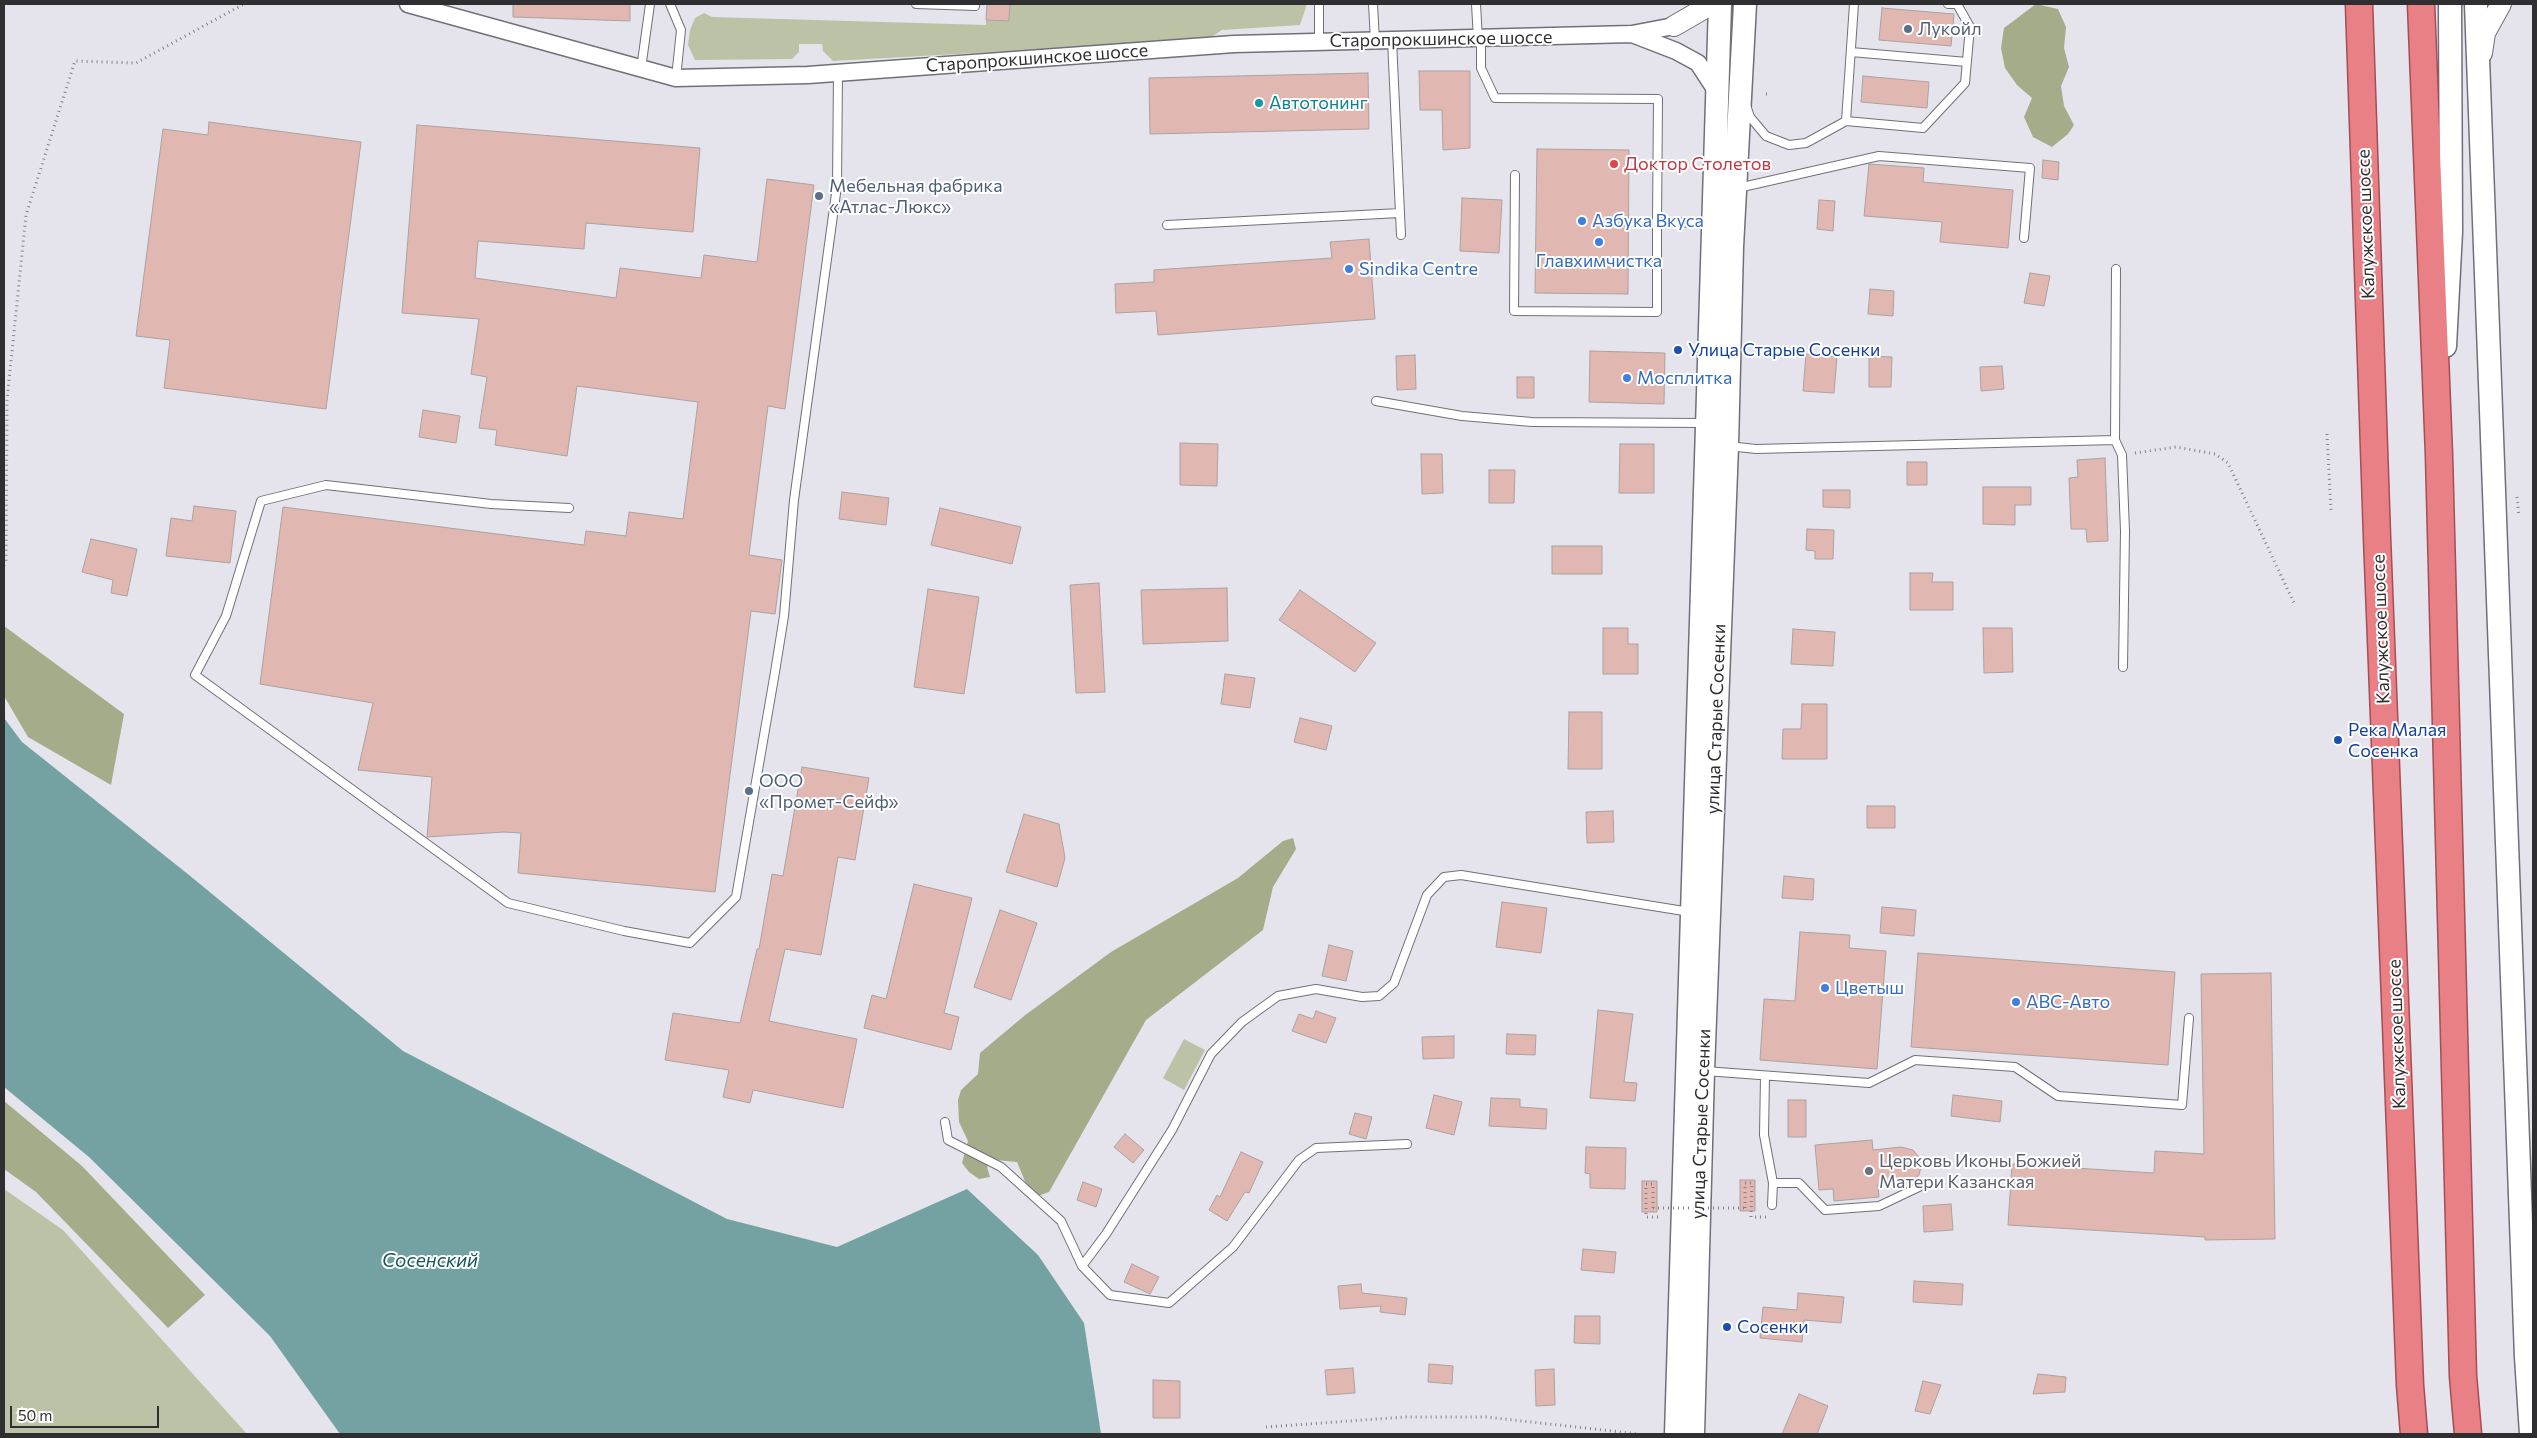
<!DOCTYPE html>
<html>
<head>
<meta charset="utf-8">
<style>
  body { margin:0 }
  #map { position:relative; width:2537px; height:1438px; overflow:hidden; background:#e5e4ed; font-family:Commissioner,sans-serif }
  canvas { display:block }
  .frame { position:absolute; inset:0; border:5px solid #2f2e31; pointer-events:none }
  .scale { position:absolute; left:10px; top:1406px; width:149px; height:22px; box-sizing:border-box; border:2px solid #2f2e31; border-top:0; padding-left:6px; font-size:15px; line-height:18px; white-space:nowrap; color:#2f2e31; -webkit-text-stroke:4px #fff; paint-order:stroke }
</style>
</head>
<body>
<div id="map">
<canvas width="2537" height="1438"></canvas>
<div class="frame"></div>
<div class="scale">50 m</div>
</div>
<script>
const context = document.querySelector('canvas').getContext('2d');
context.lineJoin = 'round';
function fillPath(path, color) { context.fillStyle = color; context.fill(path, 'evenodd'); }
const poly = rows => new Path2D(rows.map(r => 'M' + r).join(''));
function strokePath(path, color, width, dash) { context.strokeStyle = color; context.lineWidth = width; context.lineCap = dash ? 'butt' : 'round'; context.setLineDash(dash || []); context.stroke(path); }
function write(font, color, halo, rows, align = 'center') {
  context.font = font + ' Commissioner,sans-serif'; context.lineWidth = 4; context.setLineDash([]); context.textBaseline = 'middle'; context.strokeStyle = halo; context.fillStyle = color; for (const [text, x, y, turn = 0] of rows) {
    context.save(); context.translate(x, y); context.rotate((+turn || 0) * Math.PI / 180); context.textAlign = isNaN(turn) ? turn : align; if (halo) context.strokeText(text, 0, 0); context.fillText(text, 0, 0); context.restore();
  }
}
const green = poly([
  [1010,4,1306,4,1306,7,1300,25,1222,30,1207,40,833,61,823,51,822,44,799,44,799,52,792,59,695,60,688,45,690,30,695,18,704,13,712,17,986,25,986,20,1009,21],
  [1184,1039,1205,1050,1184,1090,1163,1078],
  [4,1189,63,1230,247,1434,4,1434]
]);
const forest = poly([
  [2036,4,2058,9,2066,27,2064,48,2069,67,2061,86,2064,106,2074,125,2068,134,2052,147,2033,137,2024,117,2032,98,2017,85,2005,68,2001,48,2004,28],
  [4,626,124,714,111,785,28,737,4,696],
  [1293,838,1296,849,1273,887,1263,930,1146,1020,1049,1192,1038,1196,1029,1191,1017,1162,996,1160,987,1167,990,1177,979,1179,969,1172,962,1163,968,1141,959,1122,958,1100,961,1090,978,1074,980,1053,1024,1016,1111,952,1238,878,1283,841],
  [4,1101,82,1166,205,1295,168,1328,36,1192,4,1169]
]);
const water = poly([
  [4,718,22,742,189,875,403,1051,727,1219,837,1247,967,1189,1038,1255,1084,1323,1101,1434,340,1434,270,1336,89,1157,4,1087]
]);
const building = poly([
  [513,4,630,4,630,21,513,17,513,4],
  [987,4,1010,4,1009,21,986,20,987,4],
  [1882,8,1954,14,1951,46,1879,40,1882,8],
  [1419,71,1470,71,1470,148,1443,150,1442,110,1420,110,1419,71],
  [1368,73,1369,129,1150,134,1149,78,1368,73],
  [1863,76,1929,82,1927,108,1861,102,1863,76],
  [209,122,361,142,326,409,164,388,170,340,136,336,163,129,208,135,209,122],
  [417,125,700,148,693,232,586,223,584,249,478,241,475,278,616,298,620,268,701,278,704,255,757,262,767,179,814,185,785,409,768,406,749,555,782,560,775,614,751,611,715,892,518,873,521,833,504,832,427,837,432,777,358,770,373,703,260,684,283,507,584,545,586,531,626,536,629,512,683,519,698,402,577,386,567,456,495,445,497,430,479,428,487,377,471,374,479,319,402,313,417,125],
  [1537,149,1629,150,1628,294,1535,293,1537,149],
  [2043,160,2059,162,2058,180,2042,178,2043,160],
  [1869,164,1924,168,1923,182,2013,190,2008,248,1940,242,1942,222,1864,216,1869,164],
  [1462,198,1502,200,1499,253,1460,251,1462,198],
  [1819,200,1835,201,1833,231,1817,229,1819,200],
  [1369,239,1375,319,1158,335,1156,311,1116,313,1115,284,1154,282,1154,270,1332,258,1330,242,1369,239],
  [2030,273,2050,276,2044,306,2024,303,2030,273],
  [1870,289,1894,291,1893,316,1868,314,1870,289],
  [1590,351,1665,353,1664,404,1589,402,1590,351],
  [1806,354,1837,357,1834,393,1803,391,1806,354],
  [1415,355,1416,389,1397,390,1396,356,1415,355],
  [1869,356,1892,357,1891,387,1869,387,1869,356],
  [2002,366,2004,389,1981,391,1980,367,2002,366],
  [1517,377,1534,377,1534,398,1517,398,1517,377],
  [423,410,460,416,456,443,419,437,423,410],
  [1180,443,1218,444,1217,486,1180,485,1180,443],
  [1620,444,1654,444,1654,493,1619,493,1620,444],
  [1421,454,1442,454,1443,493,1422,494,1421,454],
  [2105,458,2108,541,2087,542,2086,529,2071,529,2069,478,2078,477,2077,460,2105,458],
  [1907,462,1927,462,1927,485,1907,485,1907,462],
  [1489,470,1515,470,1514,503,1489,503,1489,470],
  [1983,487,2031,487,2031,505,2015,505,2015,525,1983,524,1983,487],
  [1823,490,1850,490,1850,508,1823,507,1823,490],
  [842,492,889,498,886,525,839,519,842,492],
  [194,506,236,511,230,563,166,556,171,518,192,521,194,506],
  [940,508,1021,527,1012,564,931,545,940,508],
  [1807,529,1834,530,1833,559,1815,559,1815,551,1806,550,1807,529],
  [91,539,137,549,127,596,111,593,113,580,82,572,91,539],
  [1552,546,1602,546,1602,574,1552,574,1552,546],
  [1910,573,1933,573,1932,582,1953,582,1953,610,1910,610,1910,573],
  [1099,583,1105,692,1076,693,1070,585,1099,583],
  [1227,588,1228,641,1143,644,1141,590,1227,588],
  [928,589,979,597,964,694,914,687,928,589],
  [1300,590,1376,643,1355,672,1279,620,1300,590],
  [1603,628,1628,628,1628,644,1638,644,1638,674,1603,674,1603,628],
  [1983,628,2012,628,2013,672,1984,673,1983,628],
  [1793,629,1835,632,1833,666,1791,664,1793,629],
  [1225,674,1255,678,1250,708,1221,704,1225,674],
  [1802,704,1827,704,1827,759,1782,759,1783,729,1801,729,1802,704],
  [1569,712,1602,712,1602,769,1568,769,1569,712],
  [1300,718,1332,726,1326,750,1294,742,1300,718],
  [802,767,869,778,855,860,838,857,821,955,785,949,769,1021,857,1039,843,1108,753,1090,750,1103,723,1097,729,1070,665,1060,673,1013,740,1023,757,949,759,949,772,874,783,876,802,767],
  [1867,806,1895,806,1895,828,1867,828,1867,806],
  [1613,811,1614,842,1587,843,1586,812,1613,811],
  [1024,814,1059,824,1065,858,1057,887,1006,872,1024,814],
  [1784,876,1814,879,1813,900,1782,898,1784,876],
  [914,884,972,898,944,1013,959,1017,951,1050,864,1028,872,995,886,999,914,884],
  [1502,902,1547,908,1541,953,1496,947,1502,902],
  [1882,907,1916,910,1914,936,1880,933,1882,907],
  [1000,910,1037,923,1011,1000,974,987,1000,910],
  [1800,932,1850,935,1849,948,1886,951,1877,1069,1760,1060,1764,999,1795,1001,1800,932],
  [1329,945,1353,951,1346,981,1322,976,1329,945],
  [1918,953,2175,972,2168,1065,1911,1047,1918,953],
  [2271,973,2275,1239,2205,1240,2205,1237,2008,1225,2012,1164,2154,1173,2155,1151,2204,1154,2201,974,2271,973],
  [1598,1010,1633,1014,1624,1082,1637,1083,1635,1101,1590,1098,1598,1010],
  [1316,1011,1336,1018,1326,1043,1292,1031,1299,1014,1313,1019,1316,1011],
  [1507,1034,1536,1035,1535,1055,1506,1054,1507,1034],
  [1454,1036,1454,1058,1423,1059,1422,1037,1454,1036],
  [1434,1095,1462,1102,1454,1135,1426,1128,1434,1095],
  [1953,1095,2002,1101,2000,1122,1951,1116,1953,1095],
  [1491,1098,1520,1099,1520,1107,1547,1109,1546,1129,1489,1126,1491,1098],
  [1788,1100,1806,1100,1806,1137,1788,1137,1788,1100],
  [1355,1113,1372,1117,1366,1139,1349,1134,1355,1113],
  [1125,1134,1144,1150,1133,1163,1114,1147,1125,1134],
  [1872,1140,1873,1150,1901,1147,1913,1150,1919,1157,1921,1167,1919,1175,1910,1182,1878,1184,1879,1197,1834,1201,1833,1189,1819,1190,1815,1145,1872,1140],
  [1586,1147,1626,1148,1625,1189,1590,1188,1590,1174,1585,1173,1586,1147],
  [1241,1152,1263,1162,1249,1193,1245,1192,1227,1221,1209,1210,1217,1195,1220,1197,1241,1152],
  [1740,1180,1755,1180,1755,1211,1740,1211,1740,1180],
  [1642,1181,1657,1181,1657,1212,1642,1212,1642,1181],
  [1083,1182,1102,1189,1096,1207,1077,1200,1083,1182],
  [1951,1204,1953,1230,1924,1232,1923,1206,1951,1204],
  [1583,1249,1616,1252,1614,1273,1581,1270,1583,1249],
  [1132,1264,1159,1277,1150,1294,1124,1282,1132,1264],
  [1914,1281,1963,1284,1962,1305,1913,1302,1914,1281],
  [1361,1284,1362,1293,1407,1298,1405,1315,1380,1312,1381,1306,1340,1309,1338,1286,1361,1284],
  [1798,1293,1844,1297,1841,1323,1804,1320,1802,1342,1760,1338,1763,1307,1797,1310,1798,1293],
  [1575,1316,1600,1316,1600,1344,1574,1343,1575,1316],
  [1429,1364,1453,1366,1452,1384,1428,1382,1429,1364],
  [1353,1368,1355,1393,1327,1395,1325,1370,1353,1368],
  [1554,1369,1555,1405,1536,1406,1535,1370,1554,1369],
  [2038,1374,2066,1377,2065,1392,2033,1394,2038,1374],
  [1153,1380,1180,1381,1180,1418,1153,1418,1153,1380],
  [1923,1381,1941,1385,1930,1414,1915,1411,1923,1381],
  [1799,1394,1828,1406,1817,1434,1782,1434,1799,1394]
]);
const path = poly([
  [1766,94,1771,94],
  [2327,434,2331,511],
  [2135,453,2176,447,2215,454,2228,463,2294,603],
  [2517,497,2519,516],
  [4,565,6,563,7,400,26,215,75,61,136,63,244,4],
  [1653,1208,1653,1184,1646,1184,1646,1217,1662,1217],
  [1745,1208,1745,1183,1752,1183,1751,1217,1766,1217],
  [1266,1427,1405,1417,1486,1417,1639,1434]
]);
const service = poly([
  [670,4,681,30,676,78],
  [916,4,975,6,975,4],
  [1319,4,1319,42],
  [1373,4,1375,41],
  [1476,4,1478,39],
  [1481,39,1481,68,1495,98,1658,99,1657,222],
  [1392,40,1401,235],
  [1851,52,1967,62],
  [641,69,650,4],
  [1747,108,1750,117,1766,136,1789,145,1806,143,1846,121,1923,128,1965,83,1970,27,1957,4,1948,4],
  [1846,121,1854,4],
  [1515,175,1514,311,1657,312,1657,222,1711,223],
  [1738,188,1879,156,2030,168,2024,238],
  [1167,225,1400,213],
  [1376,401,1462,416,1532,422,1705,423],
  [2115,440,2116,269],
  [1728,446,1756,449,2115,440,2122,455,2125,531,2123,667],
  [569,508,491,504,326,485,261,501,226,616,195,675,508,903,624,931,690,943,736,897,775,672,784,616,794,500,837,186,838,73],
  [1705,1071,1869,1083,1915,1060,2015,1067,2058,1096,2182,1105,2189,1018],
  [1765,1076,1764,1135,1773,1183,1772,1205],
  [945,1122,948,1140,1001,1167,1061,1221,1082,1266,1110,1295,1169,1303,1233,1247,1299,1160,1316,1148,1407,1144],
  [1773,1183,1799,1183,1825,1210,1879,1206,1919,1187],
  [1082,1266,1106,1234,1172,1130,1211,1054,1242,1022,1278,996,1316,989,1362,997,1379,996,1394,983,1427,895,1444,877,1461,875,1690,912]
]);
const minor = poly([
  [408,4,676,78,808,75,1234,44,1632,34,1674,26],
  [1632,34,1676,51,1698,63,1717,92]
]);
const tertiary = poly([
  [1674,26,1712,4],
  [2482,53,2485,33,2501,4]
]);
const secondary = poly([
  [2476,4,2526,1357,2531,1434],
  [2445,346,2451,232,2450,4],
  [1676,1434,1720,4],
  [1693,1434,1703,1071,1727,446,1732,247,1745,4]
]);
const trunk = poly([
  [2359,4,2377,537,2410,1385,2414,1434],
  [2421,4,2439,455,2463,1376,2468,1434]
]);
const pathBridge = poly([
  [1653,1208,1745,1208]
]);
const markers = [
  [1908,29,5,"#5c6f8a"],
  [1259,103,5,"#0f9aa8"],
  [1614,164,5,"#e0444e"],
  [819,196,5,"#5c6f8a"],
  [1582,221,5,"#3f7fe0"],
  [1599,242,5,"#3f7fe0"],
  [1349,269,5,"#3f7fe0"],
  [1678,350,5,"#1a4fb4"],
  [1627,378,5,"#3f7fe0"],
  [2338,740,5,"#1a4fb4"],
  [749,791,5,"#5c6f8a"],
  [1825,988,5,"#3f7fe0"],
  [2016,1002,5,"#3f7fe0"],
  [1869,1171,5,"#6b7280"],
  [1727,1327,5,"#1a4fb4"]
];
const serviceNames = [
  ["Лукойл",1918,29],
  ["Мебельная фабрика",829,186],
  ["«Атлас-Люкс»",829,207],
  ["ООО",759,781],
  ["«Промет-Сейф»",759,802]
];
const streetNames = [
  ["Старопрокшинское шоссе",1441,39,-1],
  ["Старопрокшинское шоссе",1037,58,-4],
  ["Калужское шоссе",2366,224,-92],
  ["Калужское шоссе",2381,629,-92],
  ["улица Старые Сосенки",1716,719,-88],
  ["Калужское шоссе",2397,1034,-92],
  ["улица Старые Сосенки",1701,1124,-88]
];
const cultureNames = [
  ["Автотонинг",1269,103]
];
const healthNames = [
  ["Доктор Столетов",1624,164]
];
const shopNames = [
  ["Азбука Вкуса",1592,221],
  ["Главхимчистка",1599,261,"center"],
  ["Sindika Centre",1359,269],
  ["Мосплитка",1637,378],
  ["Цветыш",1835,988],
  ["АВС-Авто",2026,1002]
];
const transitNames = [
  ["Улица Старые Сосенки",1688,350],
  ["Река Малая",2348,730],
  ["Сосенка",2348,751],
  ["Сосенки",1737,1327]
];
const worshipNames = [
  ["Церковь Иконы Божией",1879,1161],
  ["Матери Казанская",1879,1182]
];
const waterNames = [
  ["Сосенский",430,1261]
];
fillPath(green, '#bcc2a6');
fillPath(forest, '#a4ac89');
fillPath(water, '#74a1a2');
fillPath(building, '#e1b7b2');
strokePath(building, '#aba1a0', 1);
strokePath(service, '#717078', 10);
strokePath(minor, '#717078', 19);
strokePath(tertiary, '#717078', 22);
strokePath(secondary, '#717078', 25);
strokePath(trunk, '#a44e55', 29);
strokePath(path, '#838288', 3, [1, 4]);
strokePath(service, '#fff', 8);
strokePath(minor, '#fff', 16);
strokePath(tertiary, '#fff', 20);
strokePath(secondary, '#fff', 22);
strokePath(trunk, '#e88086', 26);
strokePath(pathBridge, '#838288', 3, [1, 4]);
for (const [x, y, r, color] of markers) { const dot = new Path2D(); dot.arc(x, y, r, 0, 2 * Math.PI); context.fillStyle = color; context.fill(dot); strokePath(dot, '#fff', 2); }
write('18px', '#4e5e75', '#fff', serviceNames, 'left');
write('18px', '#2f2e31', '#fff', streetNames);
write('18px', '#0d838f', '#fff', cultureNames, 'left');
write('18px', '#be3a42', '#fff', healthNames, 'left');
write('18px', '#366cbe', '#fff', shopNames, 'left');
write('18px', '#164399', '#fff', transitNames, 'left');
write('18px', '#5b616d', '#fff', worshipNames, 'left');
write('italic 19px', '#175859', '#fff', waterNames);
</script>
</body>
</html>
